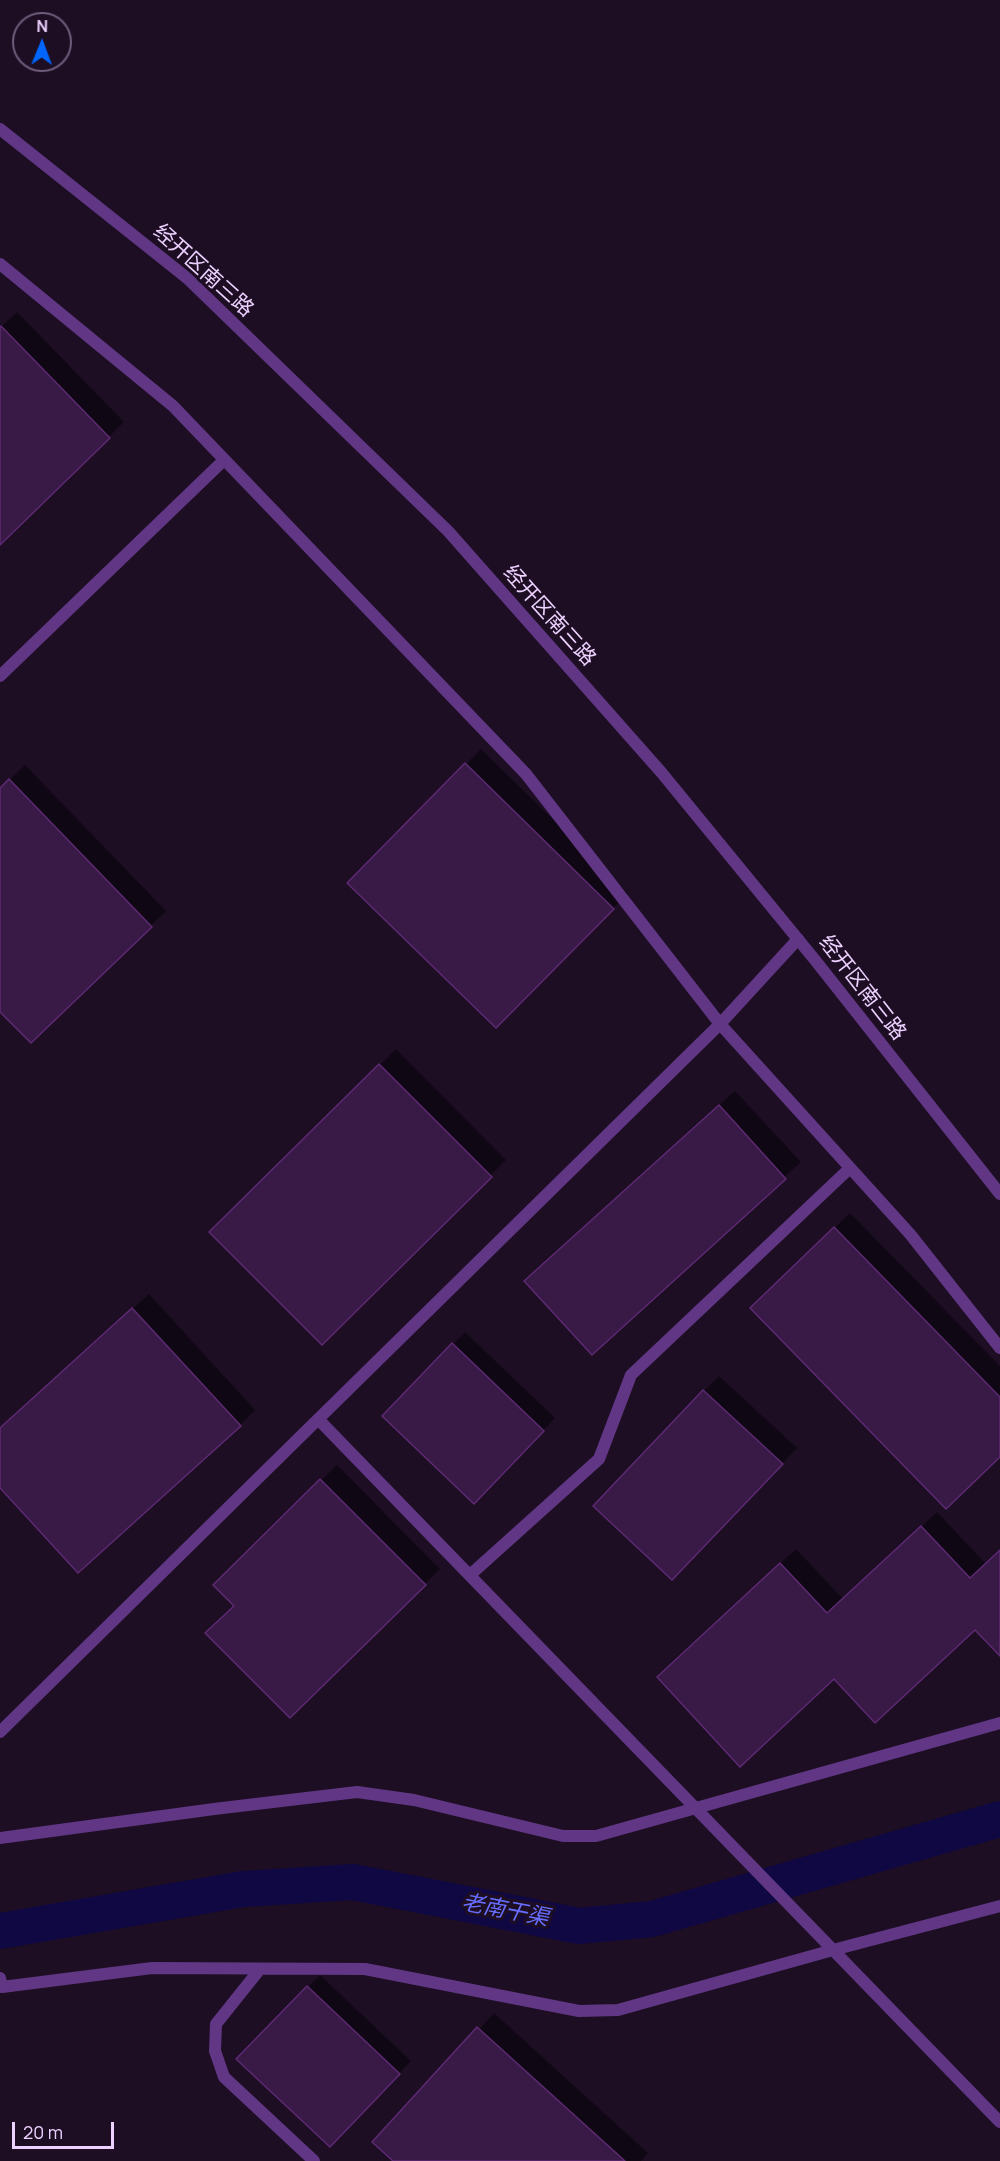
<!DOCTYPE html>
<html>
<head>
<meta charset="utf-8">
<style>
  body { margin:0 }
  #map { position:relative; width:1000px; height:2161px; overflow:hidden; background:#1d0e24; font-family:Manrope,sans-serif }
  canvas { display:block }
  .north { position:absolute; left:12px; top:12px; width:60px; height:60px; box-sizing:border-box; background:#1d0e24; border:2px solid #705c7c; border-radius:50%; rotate:1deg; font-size:16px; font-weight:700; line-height:24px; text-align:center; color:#edd1ff }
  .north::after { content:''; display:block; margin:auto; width:21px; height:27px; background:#0065fc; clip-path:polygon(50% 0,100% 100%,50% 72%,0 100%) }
  .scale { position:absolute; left:12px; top:2122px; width:102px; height:27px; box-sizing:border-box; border:3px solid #edd1ff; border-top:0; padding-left:8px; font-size:18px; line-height:21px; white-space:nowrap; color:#edd1ff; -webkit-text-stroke:4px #1d0e24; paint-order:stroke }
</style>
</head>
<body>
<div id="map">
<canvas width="1000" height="2161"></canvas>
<div class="north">N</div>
<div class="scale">20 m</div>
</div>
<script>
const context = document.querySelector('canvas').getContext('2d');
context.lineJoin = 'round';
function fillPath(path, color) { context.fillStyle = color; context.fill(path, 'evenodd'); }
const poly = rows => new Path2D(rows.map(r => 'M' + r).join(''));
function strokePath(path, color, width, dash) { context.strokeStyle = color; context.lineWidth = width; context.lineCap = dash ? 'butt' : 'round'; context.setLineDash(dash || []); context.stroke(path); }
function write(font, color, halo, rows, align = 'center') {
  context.font = font + ' Manrope,"Noto Sans SC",sans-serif'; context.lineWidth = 6; context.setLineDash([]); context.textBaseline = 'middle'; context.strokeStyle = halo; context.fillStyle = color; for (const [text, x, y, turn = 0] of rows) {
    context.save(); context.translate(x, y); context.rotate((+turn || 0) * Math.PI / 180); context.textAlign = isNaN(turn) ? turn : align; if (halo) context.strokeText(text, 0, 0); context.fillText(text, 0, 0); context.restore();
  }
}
const shadow = poly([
  [17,312,124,422,0,542,0,328],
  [481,749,628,893,496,1026,349,883],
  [25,765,166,911,31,1041,0,1010,0,789],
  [396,1049,506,1160,322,1343,211,1232],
  [735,1091,801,1162,592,1353,542,1266],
  [850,1213,1000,1366,1000,1455,767,1293],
  [149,1294,255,1410,240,1425,0,1486,0,1429],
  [465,1332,555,1418,474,1501,384,1416],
  [719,1376,797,1448,688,1563,704,1391],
  [337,1465,440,1569,290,1716,235,1606,215,1585],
  [937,1512,986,1564,1000,1551,1000,1654,976,1628,834,1677,674,1662,796,1549,843,1599],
  [320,1975,411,2061,342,2133,239,2059],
  [494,2013,648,2153,641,2161,395,2161,375,2142]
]);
const canal = poly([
  [0,1931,243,1889,353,1882,579,1926,652,1919,1000,1819]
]);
const building = poly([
  [1,326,110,438,0,545,0,327,1,326],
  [465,763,614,909,496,1028,347,883,465,763],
  [9,779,152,927,31,1043,0,1012,0,788,9,779],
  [379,1064,492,1177,322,1345,209,1232,379,1064],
  [719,1105,786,1179,592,1355,524,1281,719,1105],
  [834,1227,1000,1397,1000,1457,946,1509,750,1308,834,1227],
  [132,1308,241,1426,78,1573,0,1488,0,1428,132,1308],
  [452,1343,544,1431,474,1504,382,1416,452,1343],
  [703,1390,783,1464,672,1580,593,1506,703,1390],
  [320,1479,426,1585,290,1718,205,1633,234,1606,213,1585,320,1479],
  [921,1526,970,1578,1000,1550,1000,1656,975,1630,875,1723,834,1679,740,1767,657,1677,780,1563,827,1613,921,1526],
  [307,1986,400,2074,330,2147,236,2059,307,1986],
  [477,2027,625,2161,393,2161,372,2142,477,2027]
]);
const service = poly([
  [0,676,224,460],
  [720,1024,910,1234,1000,1348],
  [470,1575,599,1459,631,1375,850,1168],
  [0,1838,214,1809,357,1792,414,1800,563,1836,596,1836,1000,1723],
  [260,1969,216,2024,215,2051,224,2077,314,2161],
  [0,1978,2,1987,152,1968,365,1969,579,2011,618,2010,833,1950,1000,1906]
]);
const minor = poly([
  [0,264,173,406,526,774,720,1024,0,1732],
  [720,1024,798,939],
  [318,1419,1000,2122]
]);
const tertiary = poly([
  [0,129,187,278,448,531,661,772,815,960,1000,1194]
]);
const streetNames = [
  ["经开区南三路",203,271,42],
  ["经开区南三路",549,616,48],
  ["经开区南三路",862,988,52]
];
const waterNames = [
  ["老南干渠",505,1911,11]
];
fillPath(shadow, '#0007');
strokePath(canal, '#100843', 36);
fillPath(building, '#391946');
strokePath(building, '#5d2a73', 1.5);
strokePath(service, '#613785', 12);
strokePath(minor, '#613785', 12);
strokePath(tertiary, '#613785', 12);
write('21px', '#edd1ff', '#1d0e24', streetNames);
write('italic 22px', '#676dff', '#1d0e24', waterNames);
</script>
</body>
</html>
